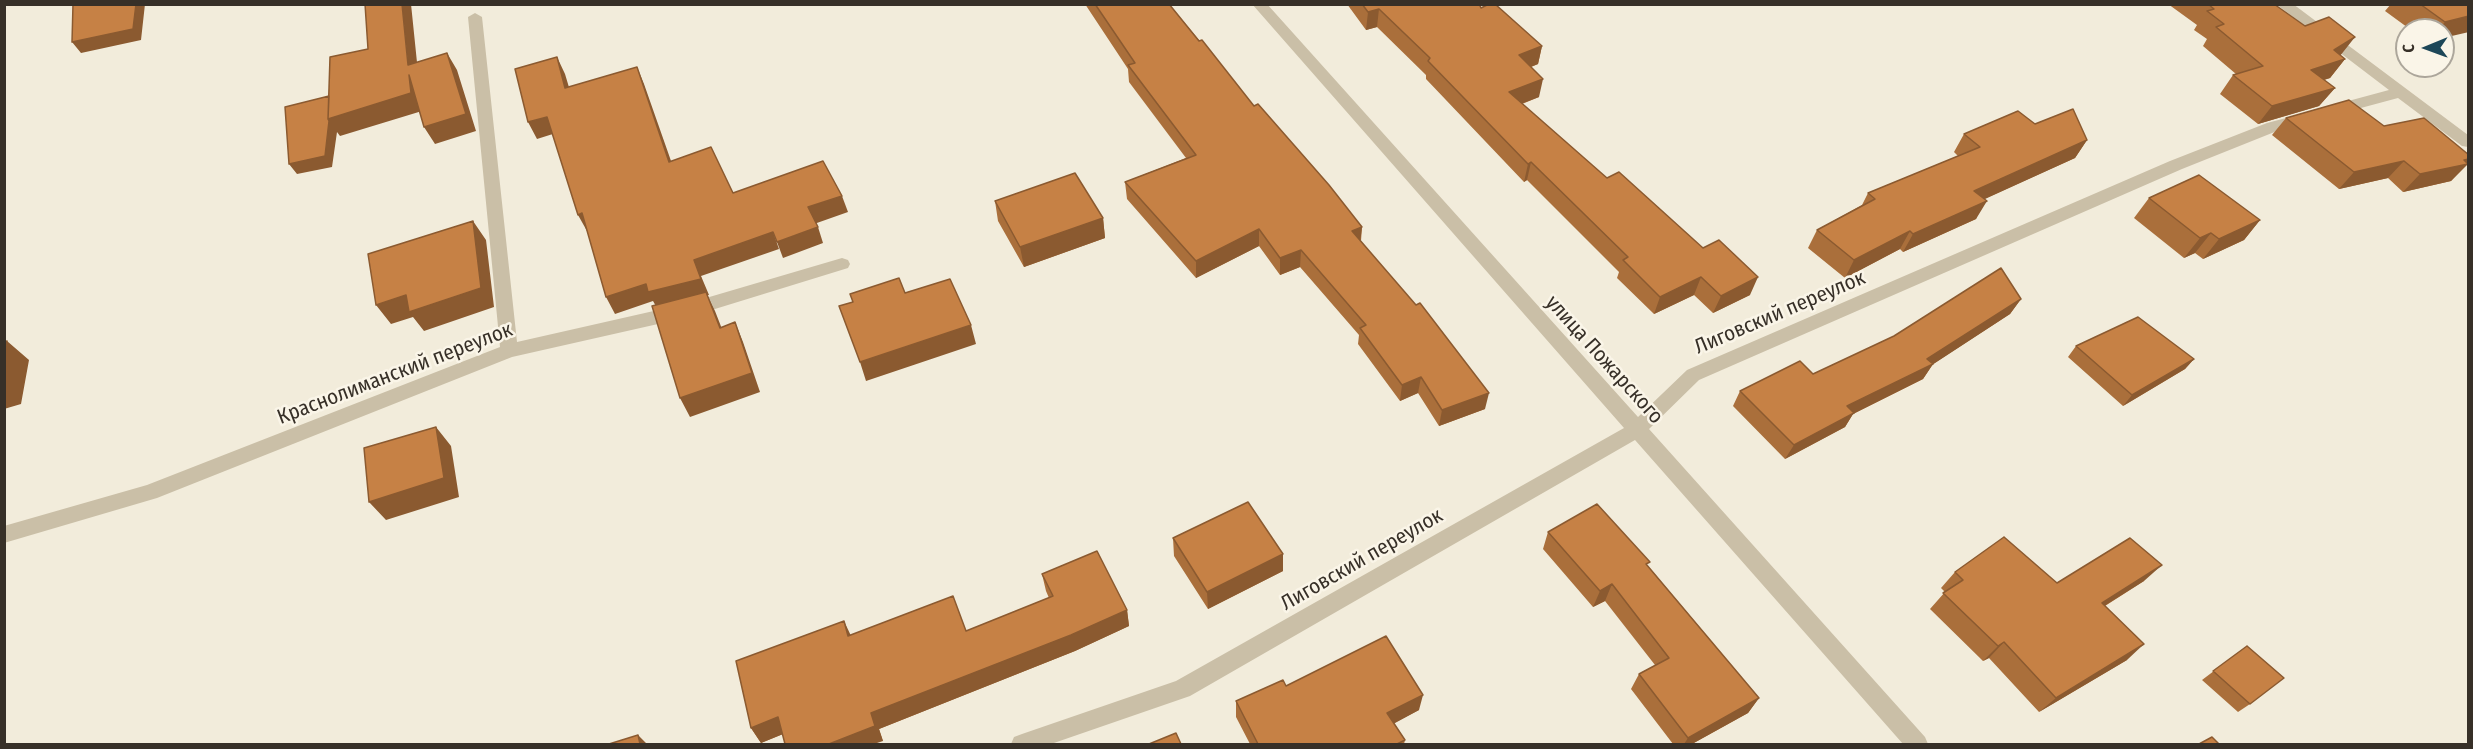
<!DOCTYPE html>
<html>
<head>
<meta charset="utf-8">
<style>
  body { margin:0 }
  #map { position:relative; width:2473px; height:749px; overflow:hidden; background:#f2ecdb; font-family:"Fira Sans Condensed",sans-serif }
  canvas { display:block }
  .frame { position:absolute; inset:0; border:6px solid #373028; pointer-events:none }
  .north { position:absolute; left:2395px; top:18px; width:60px; height:60px; box-sizing:border-box; background:#faf5e8; border:2px solid #aca69b; border-radius:50%; rotate:269deg; font-size:16px; font-weight:700; line-height:24px; text-align:center; color:#373028 }
  .north::after { content:''; display:block; margin:auto; width:21px; height:27px; background:#1d4758; clip-path:polygon(50% 0,100% 100%,50% 72%,0 100%) }
</style>
</head>
<body>
<div id="map">
<canvas width="2473" height="749"></canvas>
<div class="frame"></div>
<div class="north">С</div>
</div>
<script>
const context = document.querySelector('canvas').getContext('2d');
context.lineJoin = 'round';
const poly = rows => new Path2D(rows.map(r => 'M' + r).join(''));
function fillPath(path, color) { context.fillStyle = color; context.fill(path, 'evenodd'); }
function strokePath(path, color, width, dash) { context.strokeStyle = color; context.lineWidth = width; context.lineCap = dash ? 'butt' : 'round'; context.setLineDash(dash || []); context.stroke(path); }
function write(font, color, halo, rows, align = 'center') {
  context.font = font + ' "Fira Sans Condensed",sans-serif'; context.lineWidth = 5; context.setLineDash([]); context.textBaseline = 'middle'; context.strokeStyle = halo; context.fillStyle = color; for (const [text, x, y, turn = 0] of rows) {
    context.save(); context.translate(x, y); context.rotate((+turn || 0) * Math.PI / 180); context.textAlign = isNaN(turn) ? turn : align; if (halo) context.strokeText(text, 0, 0); context.fillText(text, 0, 0); context.restore();
  }
}
const minor = poly([
  [1252,4,1267,4,1638,417,1687,370,2170,161,2267,123,2305,113,2313,118,2310,122,2277,131,2182,169,1699,380,1649,429,1925,737,1928,744,1903,744,1635,440,1190,696,1051,744,1011,744,1014,737,1022,734,1176,681,1624,428,1252,4],
  [2276,4,2293,4,2468,135,2468,147,2462,146,2398,98,2331,116,2326,115,2323,111,2326,107,2389,90,2276,4],
  [475,13,482,17,517,342,689,303,842,258,848,260,850,264,848,268,689,317,512,357,157,498,4,543,4,526,147,485,500,347,468,17,475,13]
]);
const wall = poly([
  [1085,4,1169,4,1254,106,1362,227,1361,241,1485,409,1439,426,1418,393,1400,401,1358,344,1359,335,1300,267,1280,275,1259,246,1196,278,1127,199,1125,182,1186,158,1129,82,1128,69],
  [1347,4,1479,4,1481,8,1542,46,1538,64,1531,67,1539,97,1522,104,1607,178,1750,295,1713,313,1694,295,1654,314,1617,278,1619,272,1527,180,1524,182,1426,79,1426,75,1377,27,1366,30],
  [2168,4,2274,4,2345,59,2330,78,2324,80,2335,88,2319,106,2258,124,2220,94,2233,75,2236,74,2203,46,2207,39,2194,30,2197,25],
  [2391,4,2469,4,2443,30,2411,30,2385,11],
  [2286,118,2384,126,2468,163,2451,181,2403,192,2388,178,2339,189,2272,135],
  [2035,124,2087,140,2075,158,1984,199,1976,219,1903,252,1900,249,1845,278,1808,248,1817,230,1862,205,1868,193,1958,156,1954,152,1964,134],
  [2149,198,2260,220,2244,240,2203,259,2195,253,2184,258,2134,218],
  [995,201,1103,218,1105,238,1024,267,998,221],
  [2021,299,2010,314,1933,364,1923,379,1853,414,1845,427,1785,459,1733,406,1740,391,1813,374],
  [2076,346,2194,359,2185,369,2123,406,2068,357],
  [1548,532,1648,566,1759,698,1748,713,1692,744,1673,744,1631,689,1639,674,1655,665,1605,601,1593,607,1543,549],
  [1173,538,1283,571,1208,609,1174,556],
  [1955,572,2057,583,2144,581,2105,606,2127,660,2039,712,1989,658,1983,661,1930,609,1945,592,1941,588],
  [1042,574,1127,610,1129,626,1075,651,879,729,883,741,783,734,761,743,751,728,851,635,966,631,1049,598,1046,591],
  [2247,646,2250,704,2238,712,2202,680],
  [1286,686,1419,710,1394,723,1405,740,1404,744,1250,744,1236,717,1236,701]
]);
const shadedWall = poly([
  [136,4,145,4,141,40,81,53,72,42],
  [402,4,411,4,419,82,408,65],
  [1379,9,1377,27,1366,30,1368,12],
  [2469,16,2469,32,2443,38,2443,30,2438,30,2445,22],
  [2355,37,2340,56,2345,59,2330,78,2296,88,2311,70,2334,50],
  [1542,46,1538,64,1515,73,1519,55],
  [447,53,457,70,476,131,435,144,424,127],
  [557,57,565,74,574,104,565,88],
  [637,67,644,84,677,178,669,162],
  [409,75,422,111,340,136,337,132,332,167,297,174,289,164,328,119],
  [1543,79,1539,97,1505,110,1509,92],
  [2335,88,2319,106,2258,124,2272,106],
  [547,117,556,133,537,139,528,122],
  [2087,140,2075,158,1963,209,1974,191],
  [2469,159,2468,164,2451,181,2403,192,2420,174],
  [2404,161,2388,178,2339,189,2354,172],
  [1531,162,1527,180,1524,182,1528,164],
  [842,196,848,212,814,224,808,207],
  [1987,201,1976,219,1903,252,1913,234],
  [582,213,591,230,587,231,578,215],
  [1103,218,1105,238,1024,267,1020,247],
  [2260,220,2244,240,2203,259,2219,239],
  [473,221,486,240,494,307,424,331,413,317,391,324,376,305],
  [818,227,823,243,783,258,777,242],
  [1362,227,1360,243,1352,231],
  [1259,229,1259,246,1196,278,1196,261],
  [1910,231,1900,249,1845,278,1854,260],
  [773,232,779,249,701,276,709,295,707,295,715,311,729,347,657,308,653,301,615,314,606,297,646,284,694,260],
  [2211,233,2195,253,2184,258,2200,238],
  [1301,250,1300,267,1280,275,1280,258],
  [1701,277,1694,295,1654,314,1660,297],
  [1758,277,1750,295,1713,313,1721,296],
  [2021,299,2010,314,1932,365,1933,364,1923,379,1853,414,1845,427,1785,459,1794,445,1847,406,1927,359],
  [735,322,743,342,760,392,690,417,680,398],
  [971,325,976,344,866,381,860,362],
  [7,341,29,360,21,404,4,409,4,357],
  [2194,359,2185,369,2123,406,2132,395],
  [1421,377,1418,393,1400,401,1402,385],
  [1489,393,1485,409,1439,426,1442,410],
  [436,427,451,446,459,497,386,520,369,502],
  [1283,554,1283,571,1208,609,1207,592],
  [2162,565,2144,581,2085,618,2102,603],
  [1612,584,1605,601,1593,607,1600,591],
  [1127,610,1129,626,1075,651,879,729,883,741,874,744,829,744,871,713],
  [844,621,852,638,848,636],
  [2004,642,1989,658,1983,661,1998,646],
  [2144,644,2127,660,2039,712,2056,698],
  [1423,695,1419,710,1384,729,1387,713],
  [1759,698,1748,713,1692,744,1684,744,1688,738],
  [778,717,788,732,761,743,751,728],
  [638,735,647,744,640,744]
]);
const building = poly([
  [73,4,136,4,133,29,72,42,73,4],
  [365,4,402,4,408,65,447,53,466,114,424,127,409,75,411,93,328,119,330,57,368,49,365,4],
  [1095,4,1169,4,1199,41,1202,40,1254,106,1258,104,1329,185,1362,227,1352,231,1416,305,1420,303,1489,393,1442,410,1421,377,1402,385,1360,328,1366,325,1301,250,1280,258,1259,229,1196,261,1125,182,1196,155,1128,65,1135,63,1095,4],
  [1362,4,1479,4,1481,8,1489,4,1495,4,1542,46,1519,55,1543,79,1509,92,1607,178,1619,172,1703,248,1719,240,1758,277,1721,296,1701,277,1660,297,1623,260,1628,257,1531,162,1528,164,1428,61,1430,58,1379,9,1368,12,1362,4],
  [2208,4,2274,4,2305,26,2329,17,2355,37,2334,50,2345,59,2311,70,2335,88,2272,106,2233,75,2263,66,2216,27,2224,24,2207,11,2214,9,2208,4],
  [2420,4,2469,4,2469,16,2445,22,2420,4],
  [557,57,565,88,637,67,669,162,711,147,733,193,823,161,842,196,808,207,818,227,777,242,773,232,694,260,701,279,648,292,646,284,606,297,582,213,578,215,547,117,528,122,515,69,557,57],
  [329,96,328,119,329,121,325,156,289,164,285,107,329,96],
  [2349,100,2384,126,2424,118,2469,155,2469,159,2464,160,2468,164,2420,174,2404,161,2354,172,2286,118,2349,100],
  [2073,109,2087,140,1974,191,1987,201,1913,234,1910,231,1854,260,1817,230,1875,199,1868,193,1980,147,1964,134,2018,111,2035,124,2073,109],
  [1075,173,1103,218,1020,247,995,201,1075,173],
  [2199,175,2260,220,2219,239,2211,233,2200,238,2149,198,2199,175],
  [473,221,481,288,409,312,406,295,376,305,368,254,473,221],
  [2001,268,2021,299,1927,359,1933,364,1847,406,1854,413,1794,445,1740,391,1800,361,1813,374,1894,336,2001,268],
  [899,278,905,293,950,279,971,325,860,362,839,306,853,302,850,294,899,278],
  [706,292,720,328,735,322,752,373,680,398,652,306,706,292],
  [2138,317,2194,359,2132,395,2076,346,2138,317],
  [7,341,4,357,4,342,7,341],
  [436,427,444,478,369,502,364,448,436,427],
  [1248,502,1283,554,1207,592,1173,538,1248,502],
  [1597,504,1650,562,1646,564,1759,698,1688,738,1639,674,1669,658,1612,584,1600,591,1548,532,1597,504],
  [2004,537,2057,583,2130,538,2162,565,2102,603,2144,644,2056,698,2004,642,1998,646,1943,593,1963,580,1955,572,2004,537],
  [1097,551,1127,610,1071,635,871,713,875,726,829,744,785,744,778,717,751,728,736,661,844,621,848,636,953,596,966,631,1053,596,1042,574,1097,551],
  [1386,636,1423,695,1387,713,1405,740,1397,744,1258,744,1236,701,1283,680,1286,686,1386,636],
  [2247,646,2284,678,2250,704,2213,671,2247,646],
  [1176,733,1181,744,1149,744,1176,733],
  [638,735,640,744,609,744,638,735],
  [2212,737,2219,744,2199,744,2212,737]
]);
const streetNames = [
  ["Лиговский переулок",1780,313,-23],
  ["улица Пожарского",1604,360,48],
  ["Краснолиманский переулок",395,374,-21],
  ["Лиговский переулок",1362,560,-30]
];
fillPath(minor, '#cabfa7');
fillPath(wall, '#aa6f3b');
fillPath(shadedWall, '#8b5a30');
fillPath(building, '#c68145');
strokePath(building, '#8b5a30', 1.5);
write('21px', '#373028', '#faf5e8', streetNames);
</script>
</body>
</html>
